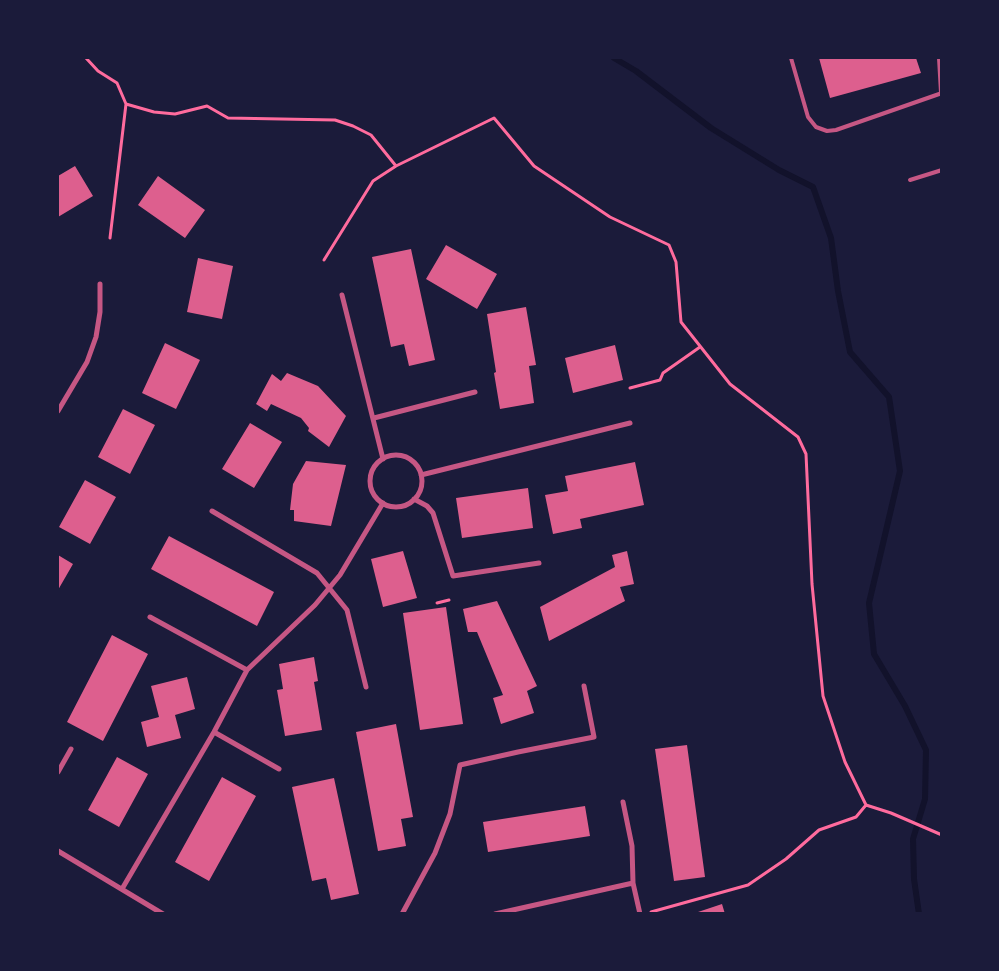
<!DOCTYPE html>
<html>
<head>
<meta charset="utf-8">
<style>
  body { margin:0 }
  #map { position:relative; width:999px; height:971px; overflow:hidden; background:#1b1b3a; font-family:Mulish,sans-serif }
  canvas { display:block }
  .frame { position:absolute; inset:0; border:59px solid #1b1b3a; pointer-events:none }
</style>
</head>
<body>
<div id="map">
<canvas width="999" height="971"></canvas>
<div class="frame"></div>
</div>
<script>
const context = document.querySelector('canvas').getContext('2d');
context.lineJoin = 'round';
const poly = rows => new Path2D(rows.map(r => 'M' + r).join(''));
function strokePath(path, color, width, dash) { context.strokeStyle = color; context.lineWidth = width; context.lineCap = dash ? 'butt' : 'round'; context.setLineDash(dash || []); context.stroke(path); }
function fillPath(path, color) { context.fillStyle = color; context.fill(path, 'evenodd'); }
const stream = poly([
  [614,58,636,71,711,128,779,170,813,187,831,238,838,291,850,352,889,397,900,471,869,603,874,654,905,706,926,750,925,799,913,839,914,879,919,914]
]);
const building = poly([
  [819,58,916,58,921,73,830,98],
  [75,166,93,196,58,217,58,176],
  [158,176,205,210,185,238,138,205],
  [446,245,497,274,477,309,426,279],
  [411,249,435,360,409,366,404,344,391,347,372,257],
  [198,258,233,266,222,319,187,312],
  [526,307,536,365,529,366,534,403,500,409,494,373,496,372,487,314],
  [165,343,200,360,176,409,142,393],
  [615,345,623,380,573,393,565,358],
  [287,373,318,386,346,416,329,447,308,431,309,428,301,418,271,404,267,411,256,404,272,374,281,381],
  [123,409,155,425,130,474,98,457],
  [250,423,282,442,254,488,222,469],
  [306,461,346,465,331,526,294,521,294,510,290,510,293,484],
  [635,462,644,505,580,519,582,528,553,534,545,495,568,491,565,476],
  [85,480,116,497,90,544,59,527],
  [528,488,533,528,462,538,456,498],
  [169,536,274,592,257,626,151,569],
  [403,551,417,598,383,607,371,559],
  [627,551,634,584,620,587,625,601,549,641,540,607,615,567,612,555],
  [58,555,73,564,58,590],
  [497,601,537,686,527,691,534,713,501,724,493,698,503,695,477,632,468,632,463,609],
  [446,607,463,724,420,730,403,613],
  [112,635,148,654,103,741,67,722],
  [314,657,318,681,314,682,322,730,285,736,277,690,283,689,279,664],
  [187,677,195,709,175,715,181,738,147,747,141,722,159,717,151,686],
  [396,724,413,817,401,819,406,846,378,851,356,732],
  [687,745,705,877,674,881,655,749],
  [117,757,148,774,119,827,88,810],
  [222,777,256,796,209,881,175,862],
  [334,778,359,894,331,900,326,878,312,881,292,787],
  [585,806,590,836,488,852,483,822],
  [722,904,725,914,695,914,695,913]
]);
const path = poly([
  [86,58,98,71,117,83,126,104,154,112,175,114,207,106,228,118,335,120,353,126,371,135,396,166,373,181,324,260],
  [396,166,494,118,534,166,610,217,669,245,676,262,681,322,730,384,798,437,806,454,812,584,823,696,845,762,866,805],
  [110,238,126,104],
  [630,388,660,380,663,373,700,347],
  [437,603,449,600],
  [651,912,748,885,786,859,819,830,856,817,866,805,891,813,942,835]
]);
const service = poly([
  [791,58,808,117,816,127,827,131,836,130,942,93],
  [939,58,941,93],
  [910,180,942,170]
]);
const minor = poly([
  [342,295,383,459],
  [58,411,87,362,96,337,100,312,100,284],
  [374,418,475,392],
  '370 481a26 26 0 1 1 52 0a26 26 0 1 1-52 0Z',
  [421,475,630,423],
  [414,499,427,506,433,513,453,576,539,563],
  [212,511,317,573,347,610,366,687],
  [150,617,247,670],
  [214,732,279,769],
  [58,772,71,749],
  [623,802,632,846,633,883,640,914],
  [58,851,163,914],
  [122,889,214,732,247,670,315,605,340,575,383,503],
  [402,914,435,853,450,814,460,765,518,752,594,737,584,686],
  [495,914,633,883]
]);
strokePath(stream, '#12122b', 6);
fillPath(building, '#dd5f8e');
strokePath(path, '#ff6b9d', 3);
strokePath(service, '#c65784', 4);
strokePath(minor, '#c65784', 5);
</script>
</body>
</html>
